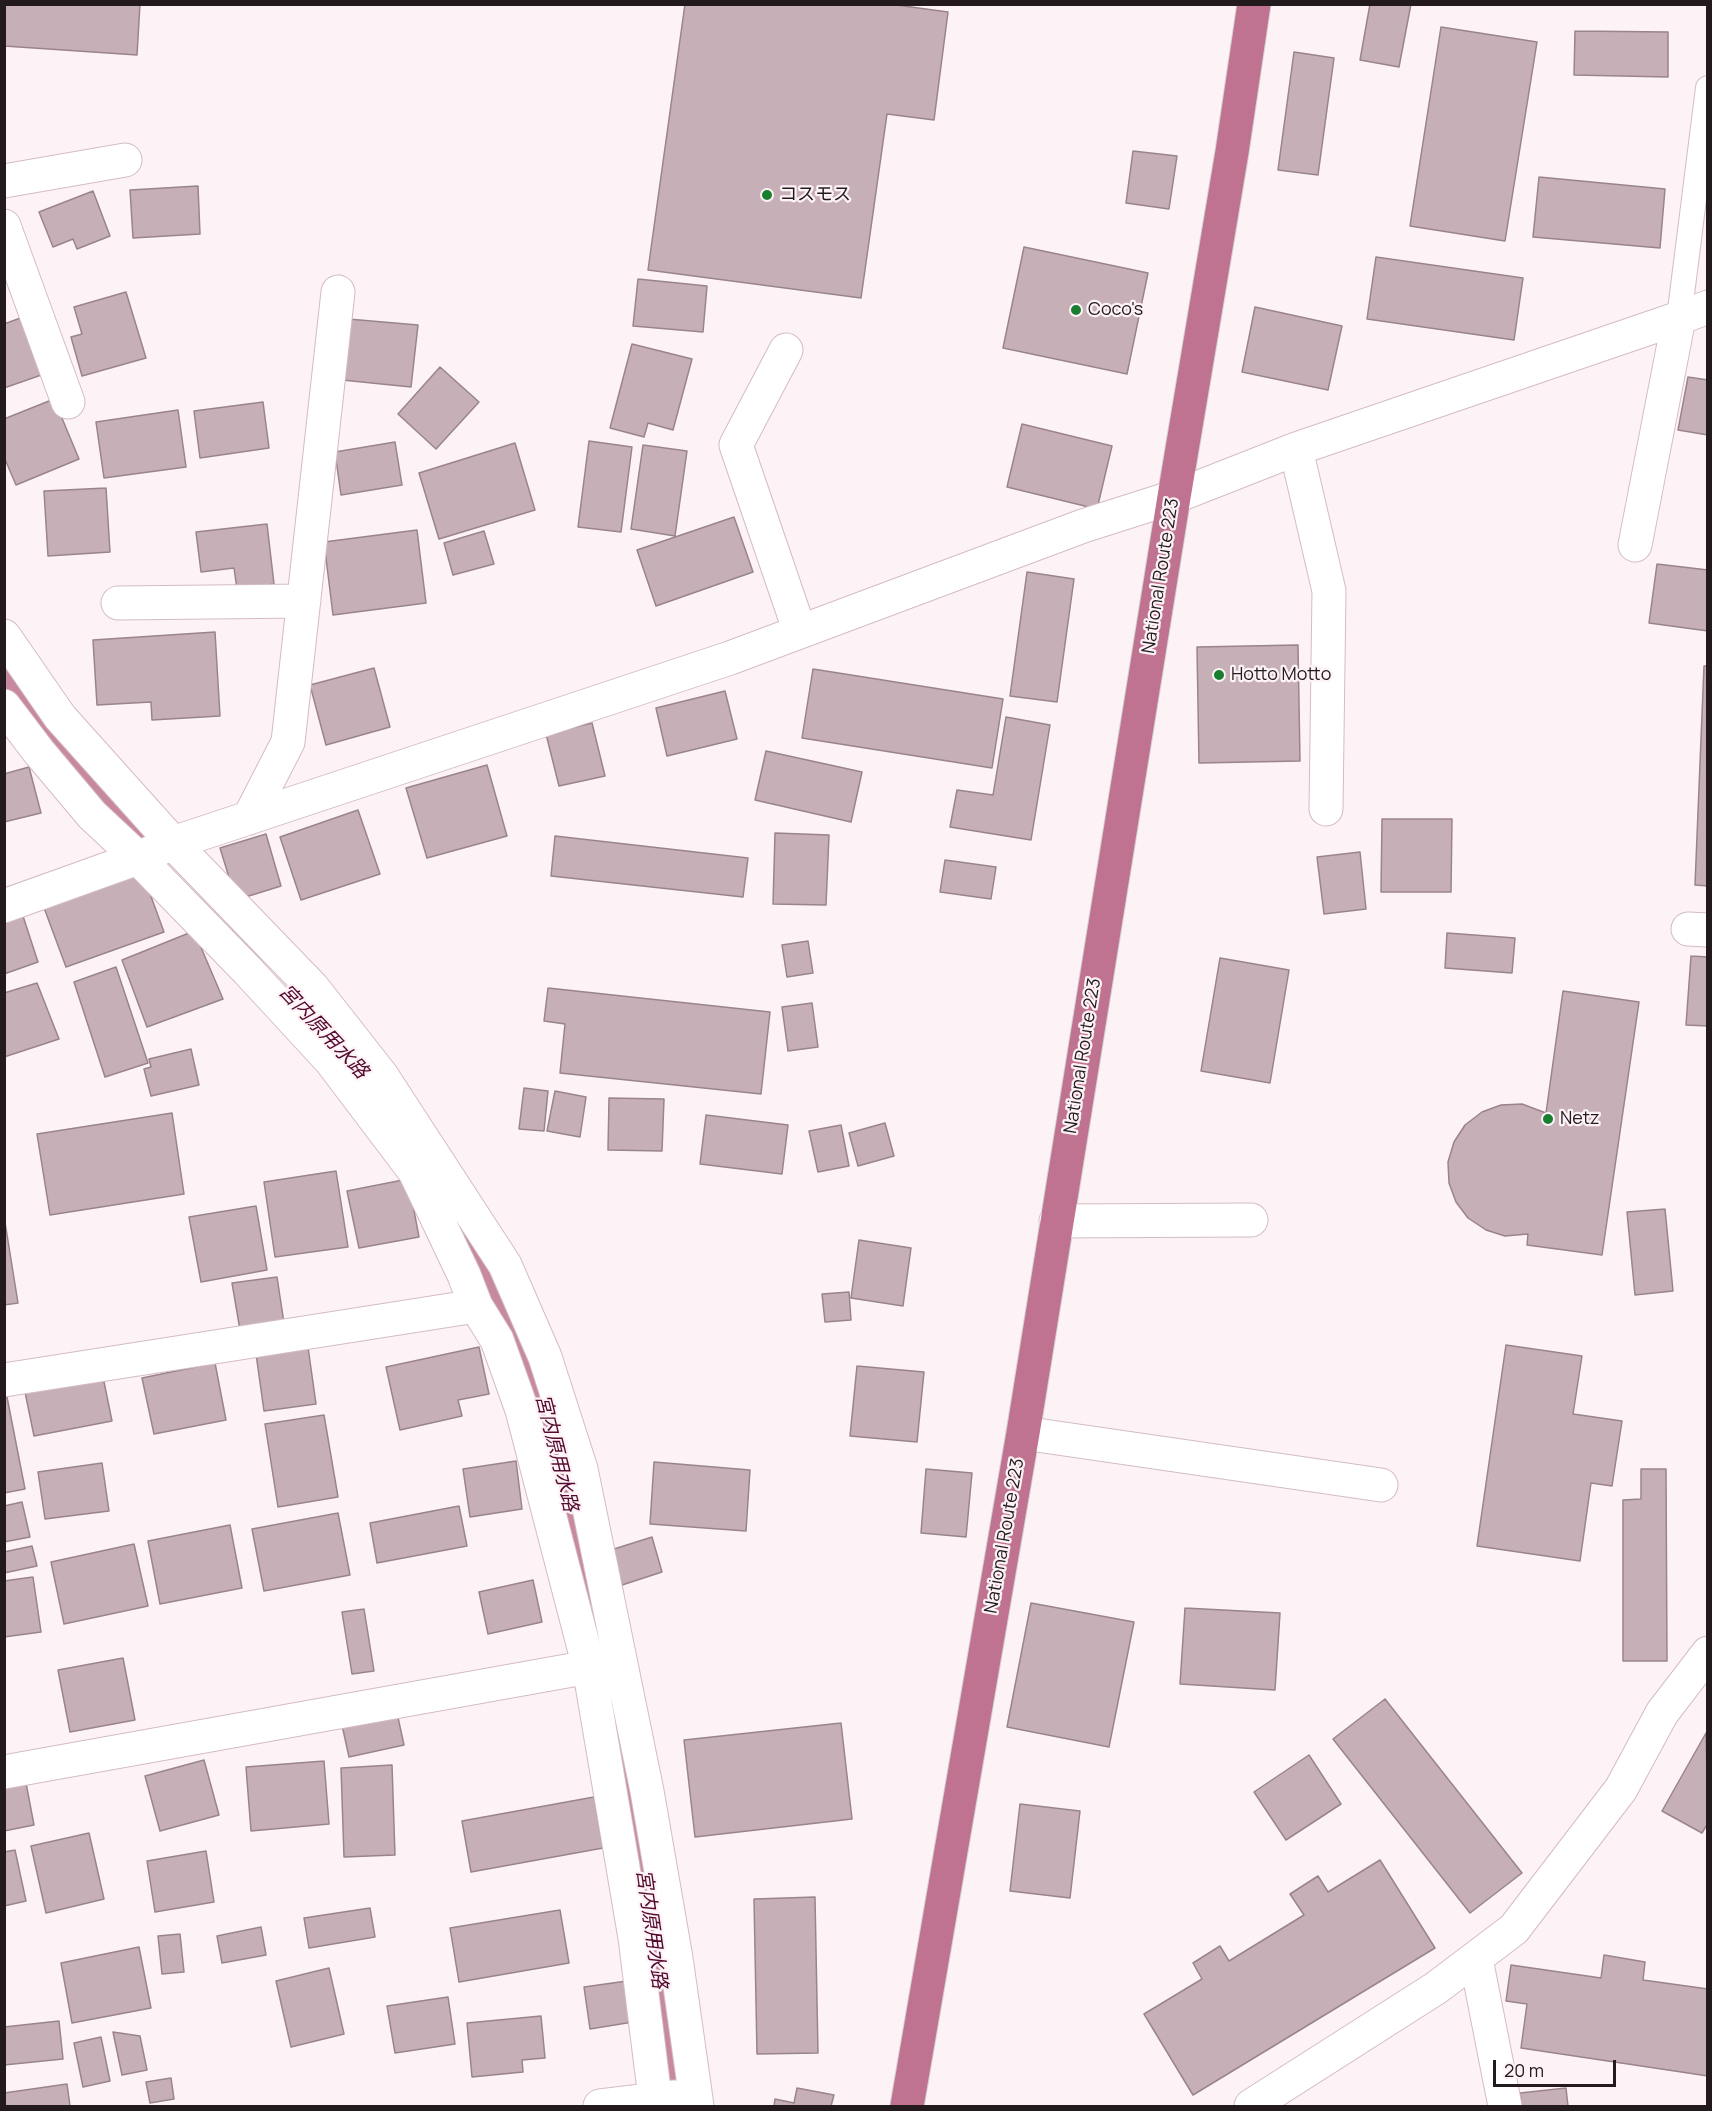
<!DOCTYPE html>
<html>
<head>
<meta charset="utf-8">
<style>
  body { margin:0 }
  #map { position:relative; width:1712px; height:2111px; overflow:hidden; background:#fdf3f6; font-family:Manrope,sans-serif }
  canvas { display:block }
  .frame { position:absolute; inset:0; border:6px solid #221a1d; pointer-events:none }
  .scale { position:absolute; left:1493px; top:2060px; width:123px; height:27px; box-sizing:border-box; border:3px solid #221a1d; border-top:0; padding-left:8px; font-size:18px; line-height:21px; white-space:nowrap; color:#221a1d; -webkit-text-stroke:4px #fdf3f6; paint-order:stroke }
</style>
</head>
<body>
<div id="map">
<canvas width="1712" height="2111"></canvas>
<div class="frame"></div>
<div class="scale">20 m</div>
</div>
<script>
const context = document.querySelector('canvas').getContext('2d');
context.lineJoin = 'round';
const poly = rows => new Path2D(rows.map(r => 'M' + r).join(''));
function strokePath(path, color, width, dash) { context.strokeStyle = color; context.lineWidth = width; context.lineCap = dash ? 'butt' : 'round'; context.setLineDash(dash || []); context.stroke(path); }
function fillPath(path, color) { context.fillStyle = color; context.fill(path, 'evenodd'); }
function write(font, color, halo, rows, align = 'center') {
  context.font = font + ' Manrope,"Noto Sans JP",sans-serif'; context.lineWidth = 4.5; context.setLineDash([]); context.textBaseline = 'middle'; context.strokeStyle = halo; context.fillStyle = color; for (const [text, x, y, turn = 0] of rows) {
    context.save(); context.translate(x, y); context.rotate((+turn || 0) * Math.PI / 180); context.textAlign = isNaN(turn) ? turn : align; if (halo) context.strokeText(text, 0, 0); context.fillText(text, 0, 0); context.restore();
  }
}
const canal = poly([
  [4,669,128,829],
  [428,1176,463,1232,515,1328,548,1405,619,1733,629,1803,648,1906,671,2055,675,2106]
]);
const building = poly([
  [4,4,140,4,137,55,4,46,4,4],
  [685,4,889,4,948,12,934,120,887,114,861,298,648,270,685,4],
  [1370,4,1411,4,1399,67,1360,60,1370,4],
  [1441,27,1537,42,1505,241,1410,226,1441,27],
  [1575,31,1668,32,1668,77,1574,75,1575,31],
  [1294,52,1334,58,1318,175,1278,170,1294,52],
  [1133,151,1177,156,1169,209,1126,203,1133,151],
  [1539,177,1665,189,1660,248,1533,237,1539,177],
  [198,186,200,234,133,238,130,190,198,186],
  [93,191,110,236,77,249,73,239,53,247,39,212,93,191],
  [1024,247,1148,273,1127,374,1003,348,1024,247],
  [1376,257,1523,278,1514,340,1367,319,1376,257],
  [638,279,707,286,703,332,633,326,638,279],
  [126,292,146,358,82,376,71,337,82,334,74,307,126,292],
  [1255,307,1342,326,1328,390,1242,372,1255,307],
  [26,316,47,373,4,388,4,324,26,316],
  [348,319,418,325,411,387,342,380,348,319],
  [632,344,692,359,673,430,648,423,644,437,610,428,632,344],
  [440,367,479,402,436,449,398,414,440,367],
  [1688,377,1708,380,1708,435,1678,430,1688,377],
  [54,399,79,459,16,485,4,457,4,419,54,399],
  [263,402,269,448,200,458,194,411,263,402],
  [178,410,186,467,104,478,96,422,178,410],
  [1022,424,1112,446,1097,509,1007,487,1022,424],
  [589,441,632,447,621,532,578,527,589,441],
  [395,442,402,485,341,495,335,452,395,442],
  [515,443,535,510,439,539,419,473,515,443],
  [643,445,687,451,675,536,631,529,643,445],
  [106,488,110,552,48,556,44,491,106,488],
  [734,517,753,572,656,606,637,550,734,517],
  [267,524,274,584,237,589,234,568,201,572,196,532,267,524],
  [417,530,426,603,333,615,324,542,417,530],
  [484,531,494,564,453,575,444,543,484,531],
  [1657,564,1708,570,1708,631,1649,623,1657,564],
  [1027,572,1074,579,1057,702,1010,696,1027,572],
  [215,632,220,716,152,720,151,702,97,705,93,640,215,632],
  [1298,645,1300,761,1199,763,1197,647,1298,645],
  [1704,666,1708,666,1708,886,1695,885,1704,666],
  [374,668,390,727,326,745,310,685,374,668],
  [813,669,1003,699,992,768,802,738,813,669],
  [725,691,737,739,667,756,656,708,725,691],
  [1006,717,1050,725,1031,840,950,827,957,790,993,795,1006,717],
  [592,723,605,776,559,786,546,734,592,723],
  [766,751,862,772,851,822,755,800,766,751],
  [487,765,507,836,427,858,406,788,487,765],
  [29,767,41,813,4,822,4,774,29,767],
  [358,810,380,874,301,900,280,837,358,810],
  [1382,819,1452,819,1451,892,1381,892,1382,819],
  [775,833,829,835,826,905,773,904,775,833],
  [266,834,281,886,236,900,220,848,266,834],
  [555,836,748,858,743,897,551,876,555,836],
  [1360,852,1366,909,1324,914,1317,857,1360,852],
  [945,860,996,867,991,899,940,892,945,860],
  [141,869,164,932,66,967,43,905,141,869],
  [21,910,38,962,4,974,4,915,21,910],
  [194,931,223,999,147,1027,122,960,194,931],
  [1447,933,1515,938,1512,973,1445,968,1447,933],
  [808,941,813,973,787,977,782,945,808,941],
  [1691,956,1708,957,1708,1026,1686,1025,1691,956],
  [1220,958,1289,970,1270,1083,1201,1071,1220,958],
  [116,967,148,1063,105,1077,74,982,116,967],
  [37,983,59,1039,4,1057,4,993,37,983],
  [548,988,770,1012,761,1094,560,1073,565,1024,544,1021,548,988],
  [1563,991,1639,1002,1602,1255,1527,1245,1528,1234,1505,1236,1486,1230,1468,1218,1456,1202,1449,1183,1448,1162,1454,1142,1465,1125,1482,1112,1501,1105,1522,1104,1546,1113,1563,991],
  [812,1003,818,1047,788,1051,782,1007,812,1003],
  [191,1049,199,1085,151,1096,144,1069,151,1067,149,1059,191,1049],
  [524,1088,548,1091,544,1131,519,1129,524,1088],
  [555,1091,586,1097,580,1137,547,1131,555,1091],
  [609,1098,664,1099,662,1151,608,1150,609,1098],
  [172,1113,184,1194,50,1215,37,1134,172,1113],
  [706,1115,788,1125,782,1174,700,1164,706,1115],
  [885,1123,894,1156,858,1166,849,1133,885,1123],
  [841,1125,849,1166,818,1172,809,1131,841,1125],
  [336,1171,348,1247,275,1257,264,1182,336,1171],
  [408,1179,419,1237,359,1248,347,1191,408,1179],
  [256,1206,267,1270,201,1282,189,1217,256,1206],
  [1665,1209,1673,1291,1635,1295,1627,1212,1665,1209],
  [4,1216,18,1303,4,1305,4,1216],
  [859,1240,911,1248,903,1306,851,1298,859,1240],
  [277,1277,284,1323,240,1330,232,1283,277,1277],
  [849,1292,851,1320,825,1322,822,1294,849,1292],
  [1506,1345,1582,1356,1573,1414,1622,1421,1612,1486,1591,1483,1580,1561,1477,1546,1506,1345],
  [308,1347,316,1404,264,1411,256,1354,308,1347],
  [479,1347,489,1394,458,1400,462,1416,400,1430,386,1367,479,1347],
  [215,1363,226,1420,154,1434,142,1378,215,1363],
  [857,1366,924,1372,917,1442,850,1436,857,1366],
  [103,1377,112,1421,34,1436,25,1392,103,1377],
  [4,1397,7,1397,25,1489,4,1493,4,1397],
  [324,1415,338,1497,278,1507,265,1424,324,1415],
  [516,1461,522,1509,470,1517,463,1469,516,1461],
  [654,1462,750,1470,746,1531,650,1524,654,1462],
  [102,1463,109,1511,45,1519,38,1472,102,1463],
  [926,1469,972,1473,966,1537,921,1533,926,1469],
  [1641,1469,1666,1469,1667,1661,1623,1661,1623,1500,1641,1499,1641,1469],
  [22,1502,30,1537,4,1542,4,1506,22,1502],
  [459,1506,467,1546,377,1563,370,1523,459,1506],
  [338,1513,350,1575,264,1591,252,1529,338,1513],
  [230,1525,242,1588,160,1604,148,1541,230,1525],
  [652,1537,662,1572,622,1585,611,1550,652,1537],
  [134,1544,148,1606,64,1624,51,1562,134,1544],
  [32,1546,37,1566,4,1573,4,1552,32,1546],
  [33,1577,41,1632,4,1637,4,1581,33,1577],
  [533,1580,542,1622,488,1634,479,1592,533,1580],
  [1031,1603,1134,1622,1109,1747,1007,1727,1031,1603],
  [1185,1608,1280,1613,1275,1690,1180,1684,1185,1608],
  [364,1609,374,1671,352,1674,342,1612,364,1609],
  [123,1658,135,1720,70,1732,58,1670,123,1658],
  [1385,1699,1522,1873,1470,1913,1333,1739,1385,1699],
  [397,1713,404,1745,349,1757,342,1725,397,1713],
  [841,1723,852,1819,695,1837,684,1740,841,1723],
  [1706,1733,1708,1823,1702,1833,1662,1811,1706,1733],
  [1309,1755,1341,1804,1286,1840,1254,1792,1309,1755],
  [204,1760,219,1815,160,1831,145,1776,204,1760],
  [324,1761,329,1824,251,1831,246,1767,324,1761],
  [392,1765,395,1855,344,1857,341,1768,392,1765],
  [26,1783,34,1825,4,1831,4,1787,26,1783],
  [594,1797,603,1848,471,1872,462,1821,594,1797],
  [1020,1804,1080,1811,1070,1898,1010,1891,1020,1804],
  [89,1833,104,1899,46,1913,31,1846,89,1833],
  [15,1850,26,1901,4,1906,4,1852,15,1850],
  [206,1851,214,1902,155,1912,147,1861,206,1851],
  [1380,1860,1435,1948,1193,2095,1144,2014,1202,1979,1193,1963,1220,1946,1229,1961,1304,1915,1290,1894,1318,1876,1328,1892,1380,1860],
  [815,1897,818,2053,757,2054,754,1899,815,1897],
  [370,1908,375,1937,309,1948,304,1918,370,1908],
  [560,1910,569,1963,459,1982,450,1928,560,1910],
  [261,1927,266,1955,222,1963,217,1936,261,1927],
  [180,1934,184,1972,162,1974,158,1936,180,1934],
  [139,1947,151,2008,72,2023,61,1963,139,1947],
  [1604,1955,1645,1962,1643,1980,1708,1989,1708,2076,1521,2048,1527,2004,1506,2001,1511,1965,1601,1978,1604,1955],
  [329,1968,344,2034,291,2047,276,1981,329,1968],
  [627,1981,633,2022,590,2029,584,1987,627,1981],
  [448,1997,455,2044,395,2053,387,2006,448,1997],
  [541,2016,545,2058,522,2060,523,2072,472,2077,467,2023,541,2016],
  [59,2021,63,2059,4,2065,4,2027,59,2021],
  [113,2032,140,2036,147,2070,122,2075,113,2032],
  [101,2037,110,2081,83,2087,74,2043,101,2037],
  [171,2078,174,2099,150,2103,146,2082,171,2078],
  [67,2084,70,2106,4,2106,4,2093,67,2084],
  [797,2088,834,2095,831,2106,774,2106,775,2099,794,2103,797,2088],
  [1566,2088,1568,2106,1522,2106,1520,2093,1566,2088]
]);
const lane = poly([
  [1679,318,1708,88]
]);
const street = poly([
  [4,181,125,160],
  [4,226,68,402],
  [786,350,736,445,800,632],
  [1296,449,1329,591,1326,809],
  [1635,545,1679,318],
  [118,603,304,601],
  [4,636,60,717,173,843,313,988,382,1076,505,1265,545,1357,581,1469,647,1791,676,1958,697,2106],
  [4,706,39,752,92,815,138,858,247,970,331,1061,415,1172,464,1275,476,1306,497,1340,522,1410,589,1667,635,1938,656,2106],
  [249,818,288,742,338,292],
  [4,906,138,858,173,843,730,658,1083,526,1174,497,1296,449,1679,318,1708,307],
  [1688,929,1708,930],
  [1056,1221,1251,1220],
  [4,1380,476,1306],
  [1023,1433,1381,1485],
  [4,1772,589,1667],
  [1476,1959,1505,2106],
  [600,2106,675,2097],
  [1251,2106,1436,1988,1514,1929,1621,1789,1662,1713,1708,1653]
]);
const highway = poly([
  [907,2106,1023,1433,1174,497,1232,152,1254,4]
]);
const markers = [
  [767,195,6,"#1a7e30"],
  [1076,310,6,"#1a7e30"],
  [1219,675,6,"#1a7e30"],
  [1548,1119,6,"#1a7e30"]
];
const poiNames = [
  ["コスモス",779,195],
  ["Coco's",1088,310],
  ["Hotto Motto",1231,675],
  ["Netz",1560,1119]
];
const streetNames = [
  ["National Route 223",1161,576,-81],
  ["National Route 223",1083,1056,-81],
  ["National Route 223",1005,1536,-80]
];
const waterNames = [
  ["宮内原用水路",323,1032,47],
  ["宮内原用水路",556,1453,76],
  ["宮内原用水路",651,1929,82]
];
strokePath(canal, '#c7899f', 44);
fillPath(building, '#c7afb7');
strokePath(building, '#9a848b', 1.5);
strokePath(lane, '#d4bcc3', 26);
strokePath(street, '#d4bcc3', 35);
strokePath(highway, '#d3d1d2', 35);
strokePath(lane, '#fff', 24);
strokePath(street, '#fff', 33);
strokePath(highway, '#c07390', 33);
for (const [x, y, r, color] of markers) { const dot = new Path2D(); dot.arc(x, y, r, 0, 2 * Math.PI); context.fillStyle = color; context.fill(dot); strokePath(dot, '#fdf3f6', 2); }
write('18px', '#221a1d', '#fdf3f6', poiNames, 'left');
write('18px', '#221a1d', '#fdf3f6', streetNames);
write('italic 20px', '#540a2f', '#fdf3f6', waterNames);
</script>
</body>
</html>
